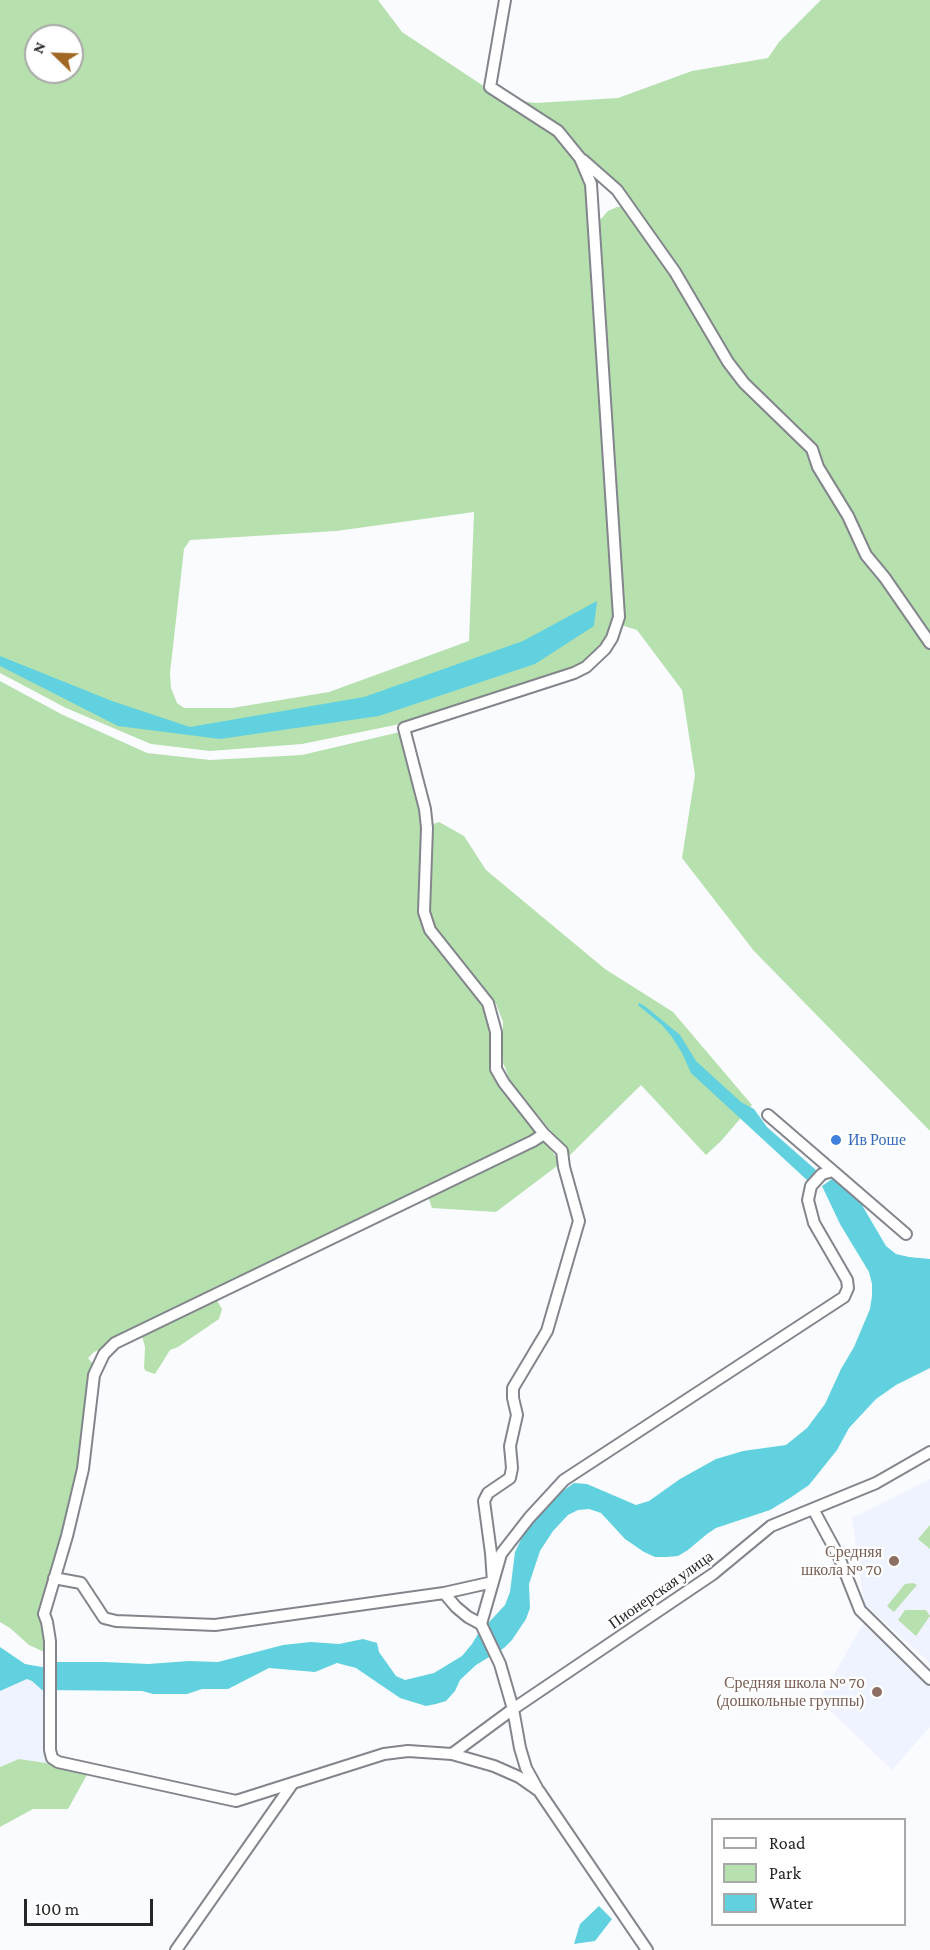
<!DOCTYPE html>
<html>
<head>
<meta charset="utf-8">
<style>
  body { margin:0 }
  #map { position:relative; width:930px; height:1950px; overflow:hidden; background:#fafbfe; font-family:"Crimson Pro",serif }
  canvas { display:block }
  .legend { position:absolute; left:711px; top:1818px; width:195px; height:108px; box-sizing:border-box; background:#fff; border:2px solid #a8a8a9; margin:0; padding:8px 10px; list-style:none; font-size:18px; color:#252628 }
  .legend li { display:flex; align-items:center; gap:12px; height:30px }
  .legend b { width:30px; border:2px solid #a8a8a9 }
  .north { position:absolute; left:24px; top:24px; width:60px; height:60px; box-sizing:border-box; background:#fff; border:2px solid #a8a8a9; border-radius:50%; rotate:293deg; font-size:16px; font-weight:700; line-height:24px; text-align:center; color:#252628 }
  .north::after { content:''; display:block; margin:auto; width:21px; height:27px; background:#a16825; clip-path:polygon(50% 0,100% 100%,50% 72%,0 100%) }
  .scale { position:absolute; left:24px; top:1899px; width:129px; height:27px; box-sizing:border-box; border:3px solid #252628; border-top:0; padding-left:8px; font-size:18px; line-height:21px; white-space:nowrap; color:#252628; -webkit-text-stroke:4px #fff; paint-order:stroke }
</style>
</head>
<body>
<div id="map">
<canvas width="930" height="1950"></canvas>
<ul class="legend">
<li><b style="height:8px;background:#fff"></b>Road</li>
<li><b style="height:16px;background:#b6e0ad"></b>Park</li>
<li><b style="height:16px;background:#61d1e0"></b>Water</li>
</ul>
<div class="north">N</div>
<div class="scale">100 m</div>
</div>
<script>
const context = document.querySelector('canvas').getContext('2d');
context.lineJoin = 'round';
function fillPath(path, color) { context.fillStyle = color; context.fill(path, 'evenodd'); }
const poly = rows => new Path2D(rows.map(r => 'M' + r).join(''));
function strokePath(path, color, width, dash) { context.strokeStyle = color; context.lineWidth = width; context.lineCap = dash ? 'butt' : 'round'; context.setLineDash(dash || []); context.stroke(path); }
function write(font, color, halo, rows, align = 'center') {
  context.font = font + ' "Crimson Pro",serif'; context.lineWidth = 4.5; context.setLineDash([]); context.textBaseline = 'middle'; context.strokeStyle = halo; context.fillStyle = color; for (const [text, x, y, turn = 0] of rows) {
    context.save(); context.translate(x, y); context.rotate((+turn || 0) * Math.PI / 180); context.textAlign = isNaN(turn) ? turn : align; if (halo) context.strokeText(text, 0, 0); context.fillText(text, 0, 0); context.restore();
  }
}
const built = poly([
  [930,1479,930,1663,864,1604,852,1518],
  [863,1624,930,1684,930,1727,892,1770,819,1700],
  [27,1679,32,1681,42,1690,47,1690,48,1714,46,1763,19,1759,0,1767,0,1691]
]);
const green = poly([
  [0,0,378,0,402,32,550,130,577,160,588,185,615,608,614,623,609,635,600,647,583,663,573,670,405,723,302,744,210,751,151,744,66,708,0,673],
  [36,36,72,36,72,72,36,72],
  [474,512,469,641,329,692,232,708,184,708,177,703,171,688,170,673,184,549,190,540,336,531],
  [821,0,930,0,930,633,890,575,869,552,822,465,746,382,633,208,520,101,536,103,618,98,692,71,768,58,779,42],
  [624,206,670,272,725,362,805,445,828,495,845,516,884,583,930,649,930,1131,754,951,682,858,695,775,682,690,637,630,621,625,623,612,622,572,598,229,600,220,608,211,617,207],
  [0,681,61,714,147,753,210,760,302,755,400,732,422,808,423,921,488,1005,502,1086,561,1163,496,1212,432,1208,427,1193,215,1297,222,1309,219,1319,178,1347,170,1350,155,1374,146,1371,144,1368,145,1347,142,1336,108,1346,94,1352,88,1358,92,1363,92,1370,83,1460,52,1581,46,1653,29,1645,10,1628,0,1622],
  [439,822,464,836,486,870,605,969,673,1012,752,1105,721,1141,706,1155,641,1085,570,1155,510,1080,502,1060,503,1022,496,1004,441,939,430,918,433,824],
  [930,1525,930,1549,918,1539],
  [913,1583,917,1585,894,1612,887,1606,905,1584],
  [905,1610,926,1610,930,1616,916,1636,898,1620],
  [19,1759,46,1763,88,1773,68,1809,33,1809,0,1827,0,1767]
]);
const water = poly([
  [597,601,594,626,535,664,379,716,220,739,118,726,0,666,0,656,112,701,190,727,364,697,523,641],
  [639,1003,646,1007,680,1035,696,1061,741,1102,754,1109,767,1127,816,1170,808,1181,691,1073,682,1053,672,1037,662,1025,638,1005],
  [832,1179,850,1191,859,1200,886,1246,896,1254,909,1257,930,1259,930,1368,896,1385,876,1399,849,1428,837,1450,809,1485,790,1498,770,1510,716,1528,707,1534,688,1550,678,1556,667,1557,655,1557,644,1552,625,1539,601,1513,589,1509,578,1510,568,1515,553,1531,540,1551,529,1584,530,1608,526,1619,512,1640,504,1648,476,1665,460,1680,455,1691,446,1701,436,1704,426,1706,400,1698,356,1668,337,1663,315,1672,269,1668,228,1689,202,1689,187,1694,153,1694,142,1691,42,1690,32,1681,27,1679,0,1691,0,1647,25,1664,42,1667,57,1662,105,1662,148,1664,189,1661,218,1662,283,1645,311,1642,339,1644,363,1639,377,1643,379,1652,396,1676,405,1680,434,1673,462,1656,472,1644,478,1634,505,1605,510,1592,515,1552,526,1529,553,1498,574,1483,587,1484,636,1505,649,1501,680,1479,716,1459,743,1451,786,1445,807,1428,825,1404,841,1369,854,1347,870,1309,872,1296,872,1284,869,1272,840,1224,822,1186],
  [599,1906,612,1919,595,1941,574,1944,580,1924]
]);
const minor = poly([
  [583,160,617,190,675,272,728,362,744,383,812,449,818,467,848,516,866,555,885,578,930,643],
  [768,1115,833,1171],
  [544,1134,533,1141,115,1343,104,1354,94,1375,83,1469,67,1536,44,1614,47,1622,50,1641,50,1750,52,1758,58,1762,236,1801,384,1754,408,1751,452,1754,494,1766,519,1777,539,1791,647,1950],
  [813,1509,839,1557,860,1610,930,1679],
  [54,1578,81,1583,104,1618,116,1621,215,1625,444,1593,493,1582,501,1554,529,1518,564,1480,844,1297,848,1288,847,1280,814,1223,808,1200,811,1186,822,1174,833,1171,906,1234],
  [444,1593,456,1607,468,1617,481,1624,500,1664,513,1709,520,1748,526,1768,537,1788],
  [481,1624,493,1582,491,1553,484,1501,488,1493,510,1478,512,1468,510,1446,517,1415,513,1398,513,1388,547,1331,579,1221,564,1167,562,1151,544,1134,504,1083,496,1069,496,1032,488,1003,430,930,424,912,427,828,425,809,404,728,574,673,586,667,605,649,612,638,619,617,591,184,580,158,558,131,490,87,505,0],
  [452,1754,513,1709,713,1574,771,1526,876,1483,930,1452],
  [176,1950,293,1783]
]);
const markers = [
  [836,1140,6,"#3f7fe0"],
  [894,1561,6,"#8d6e63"],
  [877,1692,6,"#8d6e63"]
];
const shopNames = [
  ["Ив Роше",848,1140]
];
const educationNames = [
  ["Средняя",882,1552],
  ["школа № 70",882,1570],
  ["Средняя школа № 70",865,1683],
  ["(дошкольные группы)",865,1701]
];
const streetNames = [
  ["Пионерская улица",661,1590,-35]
];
fillPath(built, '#eff3ff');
fillPath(green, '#b6e0ad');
fillPath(water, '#61d1e0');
strokePath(minor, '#83858c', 14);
strokePath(minor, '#fff', 10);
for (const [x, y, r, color] of markers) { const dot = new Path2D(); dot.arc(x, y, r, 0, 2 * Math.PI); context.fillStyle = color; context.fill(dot); strokePath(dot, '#fff', 2); }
write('16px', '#366cbe', '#fff', shopNames, 'left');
write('16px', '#785e54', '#fff', educationNames, 'right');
write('16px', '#252628', '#fff', streetNames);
</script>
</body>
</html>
